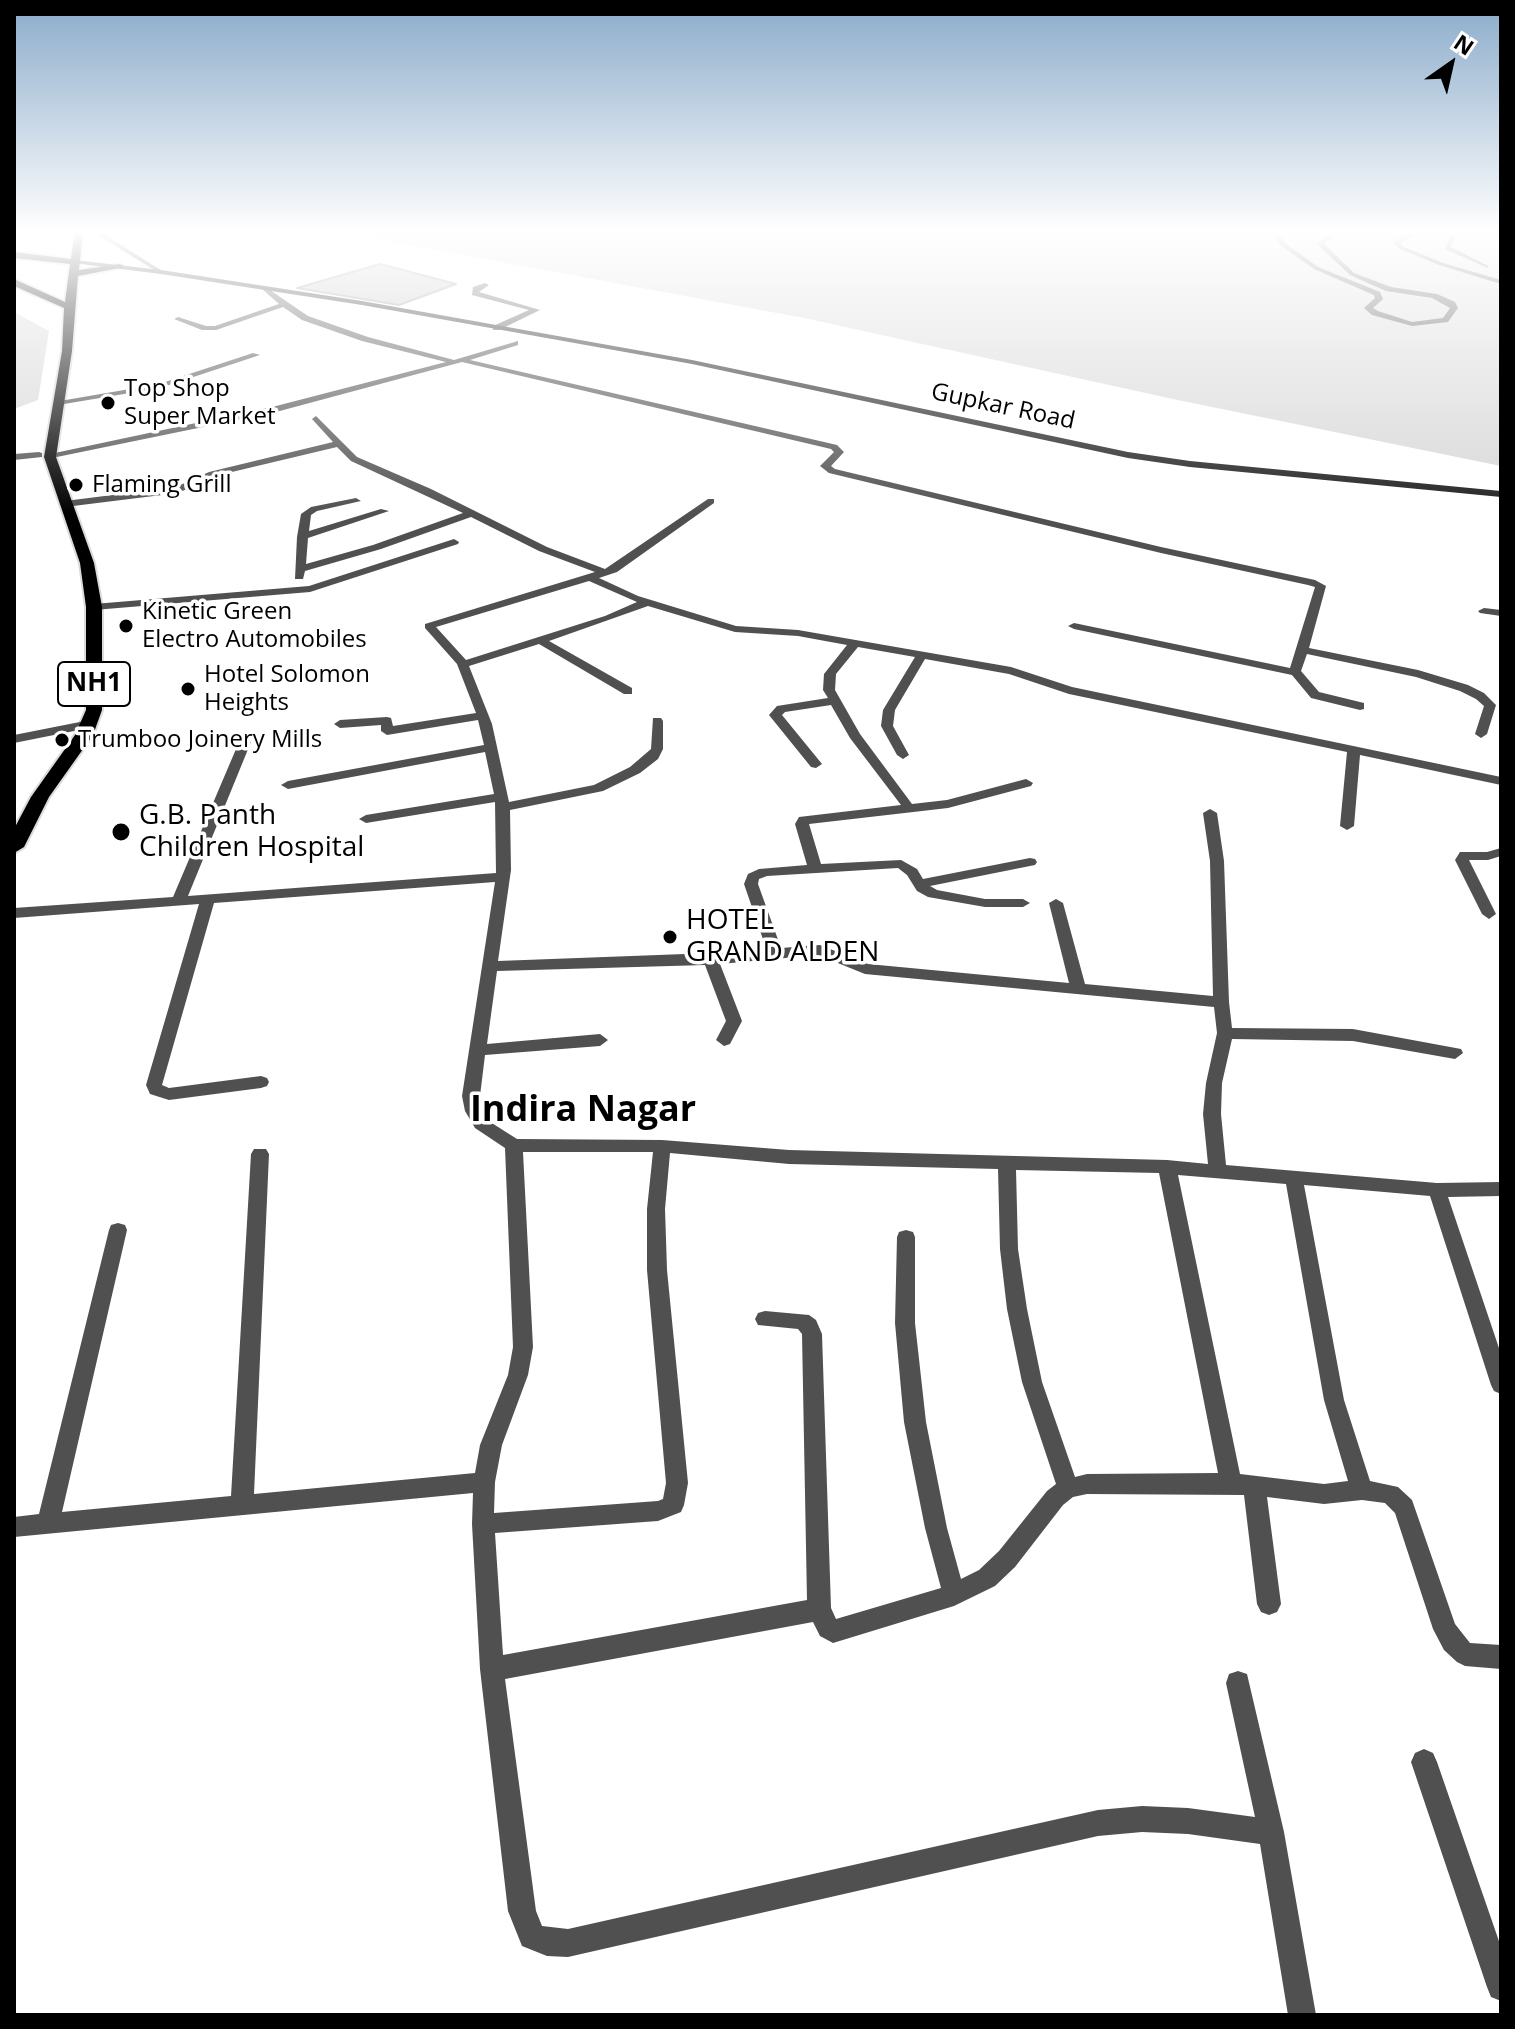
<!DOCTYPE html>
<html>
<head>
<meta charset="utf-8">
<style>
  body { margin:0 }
  #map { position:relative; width:1515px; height:2029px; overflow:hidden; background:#fff; font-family:"Open Sans",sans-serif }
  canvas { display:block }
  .frame { position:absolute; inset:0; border:16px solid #000; pointer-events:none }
  .north { position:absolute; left:1411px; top:24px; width:80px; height:80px; -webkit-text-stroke:6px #fff; paint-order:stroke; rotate:34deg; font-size:22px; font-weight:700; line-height:32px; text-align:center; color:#000 }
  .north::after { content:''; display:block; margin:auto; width:28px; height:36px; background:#000; clip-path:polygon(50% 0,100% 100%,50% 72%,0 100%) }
</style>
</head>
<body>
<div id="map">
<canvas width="1515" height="2029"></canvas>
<div class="frame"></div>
<div class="north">N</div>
</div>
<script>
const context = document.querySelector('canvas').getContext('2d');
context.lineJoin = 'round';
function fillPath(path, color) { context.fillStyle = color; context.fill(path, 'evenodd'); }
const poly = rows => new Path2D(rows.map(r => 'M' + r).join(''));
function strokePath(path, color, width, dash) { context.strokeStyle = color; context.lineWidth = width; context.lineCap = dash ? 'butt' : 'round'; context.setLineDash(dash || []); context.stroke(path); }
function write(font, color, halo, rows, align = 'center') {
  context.font = font + ' "Open Sans",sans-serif'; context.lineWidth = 7; context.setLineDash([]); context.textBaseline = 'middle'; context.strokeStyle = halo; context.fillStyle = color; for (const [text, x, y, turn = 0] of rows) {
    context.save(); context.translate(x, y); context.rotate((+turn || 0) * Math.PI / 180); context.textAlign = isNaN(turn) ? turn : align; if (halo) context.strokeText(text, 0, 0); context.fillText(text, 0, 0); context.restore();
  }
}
const green = poly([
  [334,231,1501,231,1501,466,1173,399,804,318],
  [14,312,49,331,38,400,14,409]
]);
const building = poly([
  [380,264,456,284,399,305,297,288,380,264]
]);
const minor = poly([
  [91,231,99,231,164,272,159,273,91,231],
  [1275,231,1281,231,1279,234,1285,243,1318,267,1380,292,1383,299,1373,308,1378,311,1412,322,1443,318,1450,308,1432,298,1386,291,1350,275,1317,244,1333,231,1340,231,1324,244,1354,273,1391,287,1437,294,1455,302,1458,308,1448,322,1412,326,1372,315,1364,308,1375,298,1374,295,1314,269,1280,245,1273,234,1275,231],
  [1405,231,1411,231,1414,236,1400,243,1404,247,1443,263,1501,280,1501,284,1439,265,1400,249,1393,242,1407,235,1405,231],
  [1452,231,1458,231,1451,247,1488,266,1488,268,1445,249,1452,231],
  [485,283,489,285,479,292,540,310,499,330,493,330,493,326,529,310,472,295,473,287,485,283],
  [264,286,308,316,368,337,454,360,518,341,518,345,470,360,837,445,844,452,831,466,835,469,1161,547,1315,580,1326,586,1309,648,1418,670,1468,685,1484,693,1496,705,1487,734,1481,738,1475,734,1484,706,1476,699,1460,691,1416,677,1307,654,1301,671,1319,692,1364,703,1364,709,1360,710,1311,698,1292,675,1074,629,1068,626,1074,623,1290,668,1315,587,1308,585,1161,553,829,473,820,466,834,452,831,449,462,362,276,412,47,459,47,455,50,454,276,406,446,362,362,341,302,320,283,307,216,330,202,330,174,319,178,317,206,326,215,326,279,304,262,289,264,286],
  [253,353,260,355,160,388,58,405,54,402,159,384,253,353],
  [316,416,357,457,431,489,547,547,605,569,708,499,714,499,714,503,617,572,599,578,638,596,736,626,798,630,1011,667,1072,687,1501,777,1501,785,1360,755,1354,826,1347,830,1340,826,1347,752,1069,694,1009,674,925,659,895,710,893,726,909,755,903,759,897,755,881,726,883,710,915,657,858,647,836,674,835,690,860,734,912,804,947,800,1026,779,1033,783,1031,786,948,808,809,824,821,864,901,860,917,869,923,879,1030,858,1035,859,1037,862,1035,865,930,886,937,890,985,899,1023,899,1030,903,1023,907,985,907,928,897,917,891,907,875,898,868,767,876,759,879,758,884,781,948,820,945,868,964,1069,983,1049,903,1056,899,1063,903,1085,984,1213,996,1210,861,1203,813,1210,809,1217,813,1224,861,1229,1002,1232,1028,1353,1029,1461,1049,1463,1053,1455,1059,1353,1041,1232,1039,1222,1083,1221,1114,1226,1165,1437,1183,1501,1182,1501,1196,1448,1197,1501,1354,1501,1394,1494,1391,1491,1385,1430,1196,1304,1185,1344,1400,1370,1481,1398,1487,1412,1500,1455,1624,1470,1643,1501,1645,1501,1669,1465,1666,1457,1662,1444,1650,1433,1629,1395,1513,1385,1503,1362,1500,1324,1504,1267,1497,1281,1604,1277,1612,1269,1615,1261,1612,1257,1604,1244,1495,1087,1494,1073,1497,1063,1505,1015,1567,995,1586,954,1606,833,1643,820,1636,813,1622,505,1679,536,1911,542,1926,568,1929,1098,1810,1142,1806,1188,1808,1255,1817,1226,1683,1229,1674,1238,1671,1247,1674,1284,1832,1316,2015,1288,2015,1260,1844,1188,1834,1142,1832,1098,1836,568,1957,547,1956,522,1946,508,1911,480,1669,472,1524,473,1493,14,1537,14,1517,39,1514,109,1230,111,1225,118,1223,125,1225,127,1230,62,1512,231,1496,251,1154,254,1149,266,1149,269,1154,254,1494,475,1473,480,1445,508,1375,513,1347,505,1148,475,1128,465,1111,462,1096,495,882,214,903,162,1085,169,1088,261,1076,267,1078,269,1082,267,1086,261,1088,169,1100,150,1094,146,1085,199,904,14,918,14,908,173,897,239,742,245,738,251,742,188,896,496,873,495,802,366,823,359,819,366,815,494,794,485,752,288,789,281,785,288,781,484,745,478,720,387,735,381,731,381,725,340,728,334,724,340,720,387,717,391,718,393,726,476,713,457,664,425,628,425,624,595,572,539,551,471,517,381,549,305,571,303,579,295,579,297,537,301,514,311,507,356,498,361,501,317,511,311,515,309,531,381,509,389,511,308,538,306,564,373,545,463,513,351,461,337,447,215,476,178,493,65,507,60,504,65,501,176,487,209,472,333,442,312,419,316,416],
  [589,581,637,602,605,616,466,660,436,627,589,581],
  [648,606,735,632,798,636,847,645,824,674,823,690,828,698,777,706,769,715,811,767,816,768,822,764,782,715,785,712,831,705,850,738,901,805,799,817,795,824,807,865,759,869,748,874,744,884,766,948,765,951,498,961,511,870,510,810,603,791,640,773,658,759,663,749,663,721,661,718,653,718,651,749,630,767,594,785,509,802,492,724,469,666,539,644,624,694,632,694,632,688,549,641,648,606],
  [818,955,865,974,1214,1007,1217,1033,1206,1083,1203,1114,1208,1164,1167,1160,789,1150,662,1140,517,1139,487,1120,483,1111,480,1096,485,1055,600,1046,608,1040,600,1034,487,1044,497,971,705,965,726,1021,716,1040,724,1046,730,1044,742,1021,720,964,818,955],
  [523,1152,653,1152,647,1209,647,1270,666,1483,663,1499,658,1501,494,1513,495,1482,502,1445,528,1375,533,1347,523,1152],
  [670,1153,789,1164,998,1169,1000,1249,1007,1309,1022,1382,1056,1484,1047,1491,999,1551,979,1570,961,1579,947,1528,926,1422,915,1323,915,1237,913,1232,906,1230,899,1232,897,1237,895,1323,904,1422,925,1528,941,1588,836,1619,831,1608,822,1334,816,1320,809,1315,765,1311,758,1313,755,1319,758,1325,798,1329,802,1334,807,1600,503,1655,495,1533,658,1521,681,1512,684,1505,688,1483,667,1270,665,1209,670,1153],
  [1016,1170,1159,1173,1218,1473,1087,1474,1075,1477,1042,1382,1027,1309,1018,1249,1016,1170],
  [1178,1175,1286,1184,1324,1400,1348,1481,1324,1484,1240,1474,1178,1175],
  [39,452,42,453,42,457,14,460,14,454,39,452],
  [454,539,459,542,458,544,310,592,94,610,89,607,94,604,309,586,454,539],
  [1484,608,1501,610,1501,616,1480,613,1478,611,1484,608],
  [90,720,96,724,94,727,14,743,14,735,90,720],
  [1501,848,1501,856,1488,860,1469,860,1496,914,1489,919,1482,914,1455,860,1460,852,1487,852,1501,848],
  [1424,1749,1433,1753,1437,1762,1501,1947,1501,2001,1491,1997,1487,1987,1411,1762,1415,1753,1424,1749]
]);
const secondary = poly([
  [75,260,161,270,362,301,692,360,1128,452,1190,461,1501,491,1501,497,1190,467,1128,458,692,364,362,305,161,274,73,263,75,260]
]);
const trunk = poly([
  [75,231,83,231,79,270,120,264,125,267,78,276,72,351,56,457,94,563,102,607,102,710,93,735,49,797,24,847,14,853,14,829,31,797,75,735,86,710,86,607,80,563,44,457,62,351,64,308,14,286,14,279,65,302,70,264,14,258,14,252,71,259,75,231]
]);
const markers = [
  [108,403,8,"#000"],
  [76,485,8,"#000"],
  [126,626,8,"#000"],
  [188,689,8,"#000"],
  [62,740,8,"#000"],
  [121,832,10,"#000"],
  [670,937,8,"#000"]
];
const farPoinames = [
  ["Top Shop",124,389],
  ["Super Market",124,417],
  ["Flaming Grill",92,485],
  ["Kinetic Green",142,612],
  ["Electro Automobiles",142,640],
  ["Hotel Solomon",204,675],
  ["Heights",204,703],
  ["Trumboo Joinery Mills",78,740]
];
const farStreetnames = [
  ["Gupkar Road",1003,407,12]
];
const shields = [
  [94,684,72]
];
const shieldNames = [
  ["NH1",94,684]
];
const poiNames = [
  ["G.B. Panth",139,816],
  ["Children Hospital",139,848],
  ["HOTEL",686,921],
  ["GRAND ALDEN",686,953]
];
const districtNames = [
  ["Indira Nagar",583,1111]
];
fillPath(green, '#d7d7d7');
fillPath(building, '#c0c0c0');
strokePath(building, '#949494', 2);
strokePath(trunk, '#dbdbdb', 4);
fillPath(minor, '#505050');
fillPath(secondary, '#1d1d1d');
fillPath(trunk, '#000');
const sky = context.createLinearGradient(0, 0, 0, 515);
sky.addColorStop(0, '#8aabca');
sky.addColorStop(0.45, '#fff');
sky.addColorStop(1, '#ffffff00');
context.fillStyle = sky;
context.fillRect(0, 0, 1515, 515);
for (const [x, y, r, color] of markers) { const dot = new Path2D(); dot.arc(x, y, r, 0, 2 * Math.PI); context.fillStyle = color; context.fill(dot); strokePath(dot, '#fff', 3); }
write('24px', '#000', '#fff', farPoinames, 'left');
write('24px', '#000', '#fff', farStreetnames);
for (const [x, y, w] of shields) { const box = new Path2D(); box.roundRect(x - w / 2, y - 22, w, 44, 6); context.fillStyle = '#fff'; context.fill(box); strokePath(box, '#000', 2); }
write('bold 26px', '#000', null, shieldNames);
write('28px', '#000', '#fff', poiNames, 'left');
write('bold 36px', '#000', '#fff', districtNames);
</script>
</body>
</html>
